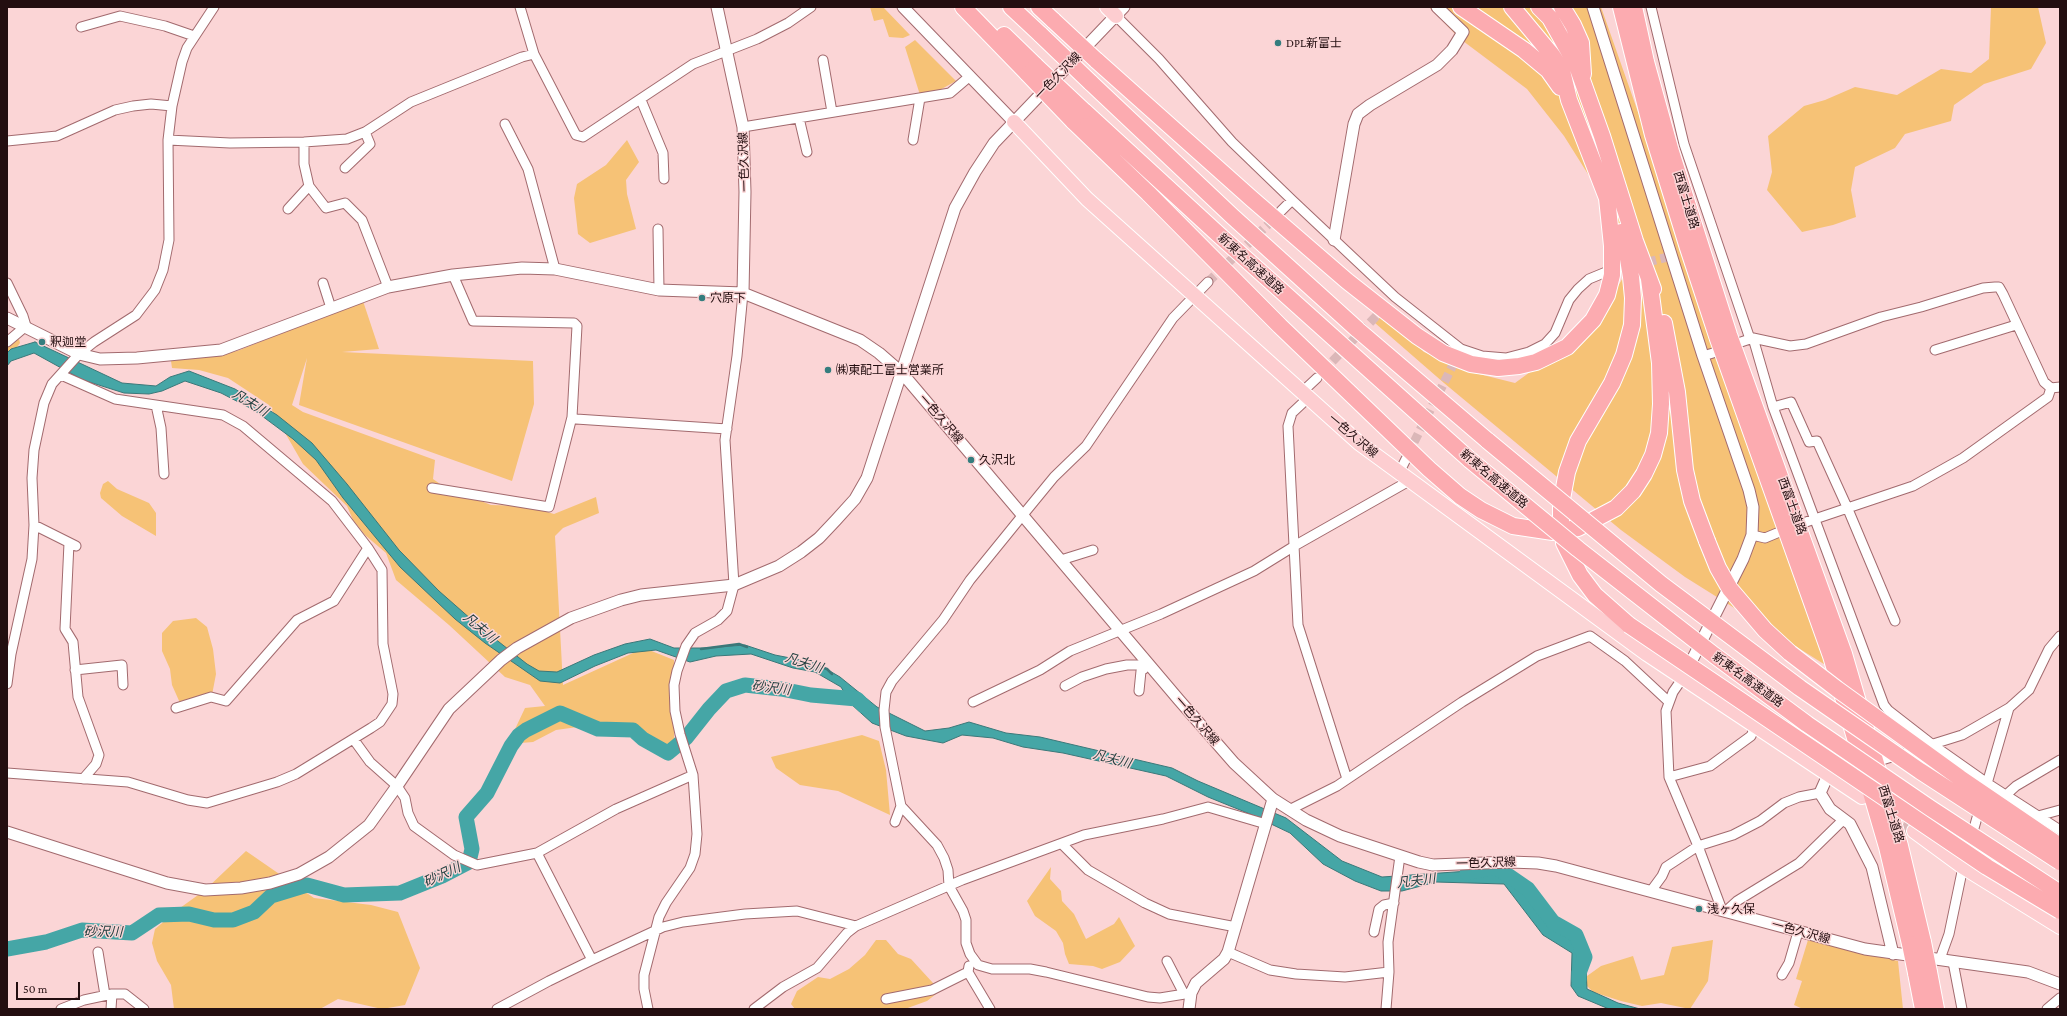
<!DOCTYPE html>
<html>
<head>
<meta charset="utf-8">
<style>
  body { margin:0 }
  #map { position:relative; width:2067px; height:1016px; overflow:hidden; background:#fbd5d6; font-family:"Crimson Pro",serif }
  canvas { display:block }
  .frame { position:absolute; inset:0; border:8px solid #230e10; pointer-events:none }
  .scale { position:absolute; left:16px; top:982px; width:64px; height:18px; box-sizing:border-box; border:2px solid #230e10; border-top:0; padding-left:5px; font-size:12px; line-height:14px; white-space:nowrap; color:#230e10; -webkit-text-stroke:3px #fbd5d6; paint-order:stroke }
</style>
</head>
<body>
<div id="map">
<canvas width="2067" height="1016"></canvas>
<div class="frame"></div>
<div class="scale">50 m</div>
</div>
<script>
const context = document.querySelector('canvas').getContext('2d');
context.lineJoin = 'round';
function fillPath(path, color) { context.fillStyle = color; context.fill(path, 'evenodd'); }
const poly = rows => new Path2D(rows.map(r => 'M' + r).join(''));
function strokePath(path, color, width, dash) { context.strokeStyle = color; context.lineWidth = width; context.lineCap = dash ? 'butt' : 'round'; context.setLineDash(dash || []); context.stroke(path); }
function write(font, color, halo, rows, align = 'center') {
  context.font = font + ' "Crimson Pro","Noto Sans JP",serif'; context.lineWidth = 3; context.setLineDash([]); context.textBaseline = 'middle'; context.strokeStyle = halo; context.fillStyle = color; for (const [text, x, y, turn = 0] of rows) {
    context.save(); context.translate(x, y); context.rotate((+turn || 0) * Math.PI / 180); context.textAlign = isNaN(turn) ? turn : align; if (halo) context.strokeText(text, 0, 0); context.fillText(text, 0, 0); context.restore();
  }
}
const green = poly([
  [870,7,883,7,910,35,903,38,889,37,883,19,874,21],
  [1429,7,1601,7,1645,132,1737,417,1756,460,1827,666,1685,577,1621,530,1444,383,1375,323,1383,314,1424,352,1475,373,1515,383,1596,324,1628,269,1598,190,1564,136,1527,89,1459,38],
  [1991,7,2038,7,2046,43,2031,69,1984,84,1954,105,1951,121,1905,134,1895,148,1855,167,1851,190,1856,217,1833,225,1802,232,1767,190,1772,172,1768,136,1804,106,1825,100,1855,87,1897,95,1941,69,1971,73,1989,59],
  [915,40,956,81,936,92,920,95,905,47],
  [627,140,639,162,626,180,627,194,636,229,590,243,578,234,574,198,577,184,606,165],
  [363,301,379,349,342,352,533,361,534,404,512,481,299,405,307,358,292,405,303,412,435,460,433,479,443,486,491,505,526,506,554,514,596,497,599,513,563,528,555,536,563,685,644,648,674,660,674,745,660,750,645,732,613,726,592,725,556,730,533,742,508,744,525,708,545,706,530,685,505,677,449,625,396,580,386,553,365,535,353,520,347,506,303,464,269,405,228,378,199,370,172,368,171,361,237,351],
  [19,339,20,343,7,361,7,347],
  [108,481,117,489,149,503,156,513,156,536,122,516,101,498,100,493,103,484],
  [196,618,207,627,213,649,216,674,212,695,180,703,172,685,170,669,162,651,162,633,173,621],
  [862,735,879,741,886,770,890,815,838,791,800,785,776,768,771,757],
  [246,851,314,898,371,905,398,912,420,968,405,1005,382,1009,338,999,320,1009,174,1009,171,985,157,961,152,943,155,929,180,908,205,890],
  [1051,867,1050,879,1061,891,1062,901,1074,914,1086,939,1114,924,1119,917,1135,946,1120,962,1102,969,1093,966,1069,964,1065,954,1063,943,1056,931,1035,916,1027,901],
  [876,940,886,940,898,954,911,959,933,983,936,994,927,1001,905,1009,795,1009,791,1004,797,991,818,977,830,979,849,969,865,955],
  [1713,940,1708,981,1690,1009,1661,1003,1642,1006,1621,1001,1593,992,1585,984,1587,976,1601,966,1633,956,1641,980,1664,975,1672,947],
  [1808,940,1898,961,1903,1009,1803,1009,1794,1005,1802,981,1796,979]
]);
const water = poly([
  [35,342,122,383,156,386,170,377,189,371,235,389,277,415,312,443,347,484,399,550,439,591,480,627,527,664,539,671,557,672,594,655,625,644,650,639,674,648,704,648,745,645,775,655,816,663,840,677,877,707,925,731,949,728,969,722,1006,733,1040,737,1172,768,1198,781,1286,818,1342,861,1382,877,1498,869,1510,872,1523,886,1550,923,1576,935,1586,968,1587,989,1618,1003,1640,1009,1609,1009,1578,996,1571,986,1572,953,1543,935,1504,884,1436,882,1402,891,1381,891,1355,881,1323,864,1290,833,1250,814,1208,797,1166,776,1063,753,1023,747,993,738,962,735,943,743,906,736,872,723,851,704,841,687,815,672,793,668,751,654,716,656,690,662,656,650,628,653,595,666,560,683,540,681,485,643,455,619,400,567,343,498,316,460,293,439,254,410,221,393,185,381,162,391,149,394,124,393,83,380,34,353,11,361,7,366,7,353,11,349,35,342]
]);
const stream = poly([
  [701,649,739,644,747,647],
  [821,667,827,669,832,674]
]);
const river = poly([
  [1467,873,1496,867,1528,889,1553,922,1576,935,1585,957,1579,973,1579,980],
  [7,949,46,942,82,930,132,933,159,915,189,914,214,920,233,920,254,912,271,896,307,885,344,895,400,893,442,876,469,862,472,849,466,817,487,793,511,746,519,735,526,730,560,713,598,729,633,730,643,739,668,753,686,738,709,709,726,691,745,685,781,689,811,695,857,699,864,706]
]);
const minorTunnel = poly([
  [1608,272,1672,256],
  [1208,282,1278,215],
  [1323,371,1385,307],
  [1408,454,1458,355]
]);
const primaryTunnel = poly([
  [1886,812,1914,831]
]);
const minor = poly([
  [520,7,534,54],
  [1651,7,1684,144,1750,339],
  [1116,16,1159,59,1232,142,1292,200,1395,297,1461,349,1482,356,1506,358,1529,352,1545,344,1555,333,1569,300,1578,289,1589,279,1606,272],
  [81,27,120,16,165,26,194,36],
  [823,60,832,112],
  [641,100,663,153,664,179],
  [799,118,807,152],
  [505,124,528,169,555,269],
  [743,127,950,93,970,76],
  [168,140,230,143,304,142,347,139,365,132,411,102,522,57,534,54,576,135,583,137,693,64,757,39,788,23,811,7],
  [913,140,920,98],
  [7,141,57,136,115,110,133,106,151,104,172,106],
  [304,142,304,164,309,186,326,208,345,203,362,220,388,287],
  [345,168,370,144,365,132],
  [288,209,309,186],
  [1281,211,1292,200],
  [658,229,659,290],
  [453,275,473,321,574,323,577,326,572,417,576,419,727,429],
  [7,283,23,316,26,326,7,342],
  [323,283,331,308],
  [1753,338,1773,407,1884,705,1888,710,1933,745,1987,783,2060,830],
  [1741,342,1753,338,1790,346,1806,344,1881,317,1921,307,1983,288,1995,287,1999,287,2003,294,2044,382,2051,388,2060,387],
  [1935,350,2016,325],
  [1703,356,1713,353],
  [1302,392,1317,378],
  [1308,398,1292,413,1288,426,1298,625,1347,779],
  [156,405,161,428,164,474],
  [1773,407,1791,402,1809,442,1817,441,1847,507,1895,621],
  [1399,473,1406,459],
  [432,488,549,507,572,417],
  [1806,522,1913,486,1963,458,2048,397,2051,388],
  [34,525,76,546],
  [1752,535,1765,538,1777,533],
  [69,543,65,629,73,642,78,697,99,755,96,764,83,779],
  [1061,560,1093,550],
  [75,670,122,665,123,685],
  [1682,679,1673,692,1666,711,1669,777,1698,846,1722,910],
  [7,684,11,654,32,559,34,525,32,478,34,450,44,403,52,384,79,354,94,342,136,315,155,290,163,270,169,240,168,140,172,106,182,62,187,48,214,7],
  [1065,686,1082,677,1106,669,1127,665,1139,665,1144,669],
  [1139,691,1141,671,1148,665],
  [973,702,1040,670,1070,651,1161,614,1254,571,1296,545,1409,481],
  [176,708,211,697,226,701,297,620,334,601,368,548],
  [354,740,370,762,397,786,405,798,408,813,414,826,454,855,477,865,537,853,616,809,693,775],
  [1882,760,1962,735,2009,708,2029,690,2049,649,2060,636],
  [7,773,128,782,188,800,207,803,277,782,296,774,371,728,380,722,392,704,393,694,383,644,382,570,368,548,332,501,243,426,223,415,115,399,61,375],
  [1669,777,1710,766,1751,736,1755,727],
  [1986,787,2009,708],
  [2006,795,2016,786,2060,760],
  [1289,810,1337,786,1462,702,1537,656,1590,636,1625,661,1669,702],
  [2038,816,2060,810],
  [895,822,901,806],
  [1062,844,1088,870,1145,903,1169,914,1236,927],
  [537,853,592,960],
  [1651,891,1662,876,1666,867,1698,846,1733,835,1760,821,1784,803,1799,797,1820,793],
  [1726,911,1737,901,1799,863,1844,819],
  [1374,932,1379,909,1384,905,1394,903],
  [98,952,105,995],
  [1228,952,1270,970,1296,974,1345,977,1389,972],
  [1940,959,1949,934,1963,867,1980,807],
  [1167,961,1184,994],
  [1953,962,1962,1009],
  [969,966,968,972,990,1009],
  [1782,975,1789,963,1798,932],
  [1191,993,1160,998,1148,997,1046,972,1030,969,992,969,978,965,970,954,966,943,966,920,963,911,949,886,948,870,944,858,937,845,901,806,885,727,884,710,886,692,892,681,943,620,970,580,1022,516,1054,477,1086,446,1173,318,1208,282],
  [886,999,932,990,968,972],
  [61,1009,84,1000,112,994,125,994,144,1009],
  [111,1009,112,994],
  [497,1009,549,981,592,960,663,927,683,922,745,914,797,911,856,926],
  [648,1009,644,989,644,975,659,917,666,903,690,868,695,854,697,834,693,775,680,734,675,711,674,685,677,671,686,646,695,633,718,620,727,611,734,585,725,440,737,356,743,293],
  [754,1009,783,987,817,968,847,933,856,926,962,880,1084,835,1163,819,1208,807,1266,824],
  [1386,1009,1389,972,1388,942,1400,856],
  [2047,1009,2060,998]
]);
const tertiary = poly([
  [717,7,743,127,745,192,743,293,860,340,879,353,902,373,1179,700,1234,763,1273,799,1306,820,1340,836,1419,862,1433,865,1510,862,1538,863,1556,866,1865,949,2028,972,2060,984],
  [903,7,1014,122],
  [1593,7,1703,356,1749,490,1753,507,1752,535,1743,559,1686,672],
  [1334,240,1354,124,1358,114,1370,105,1437,65,1452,50,1463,32,1437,7],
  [7,318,79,354,100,359,137,358,221,350,388,287,453,275,522,268,555,269,659,290,743,293],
  [1828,775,1820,793,1830,809,1850,824,1872,867,1893,954],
  [7,832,167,883,205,890,241,888,270,883,299,874,329,857,369,825,397,786,449,709,501,660,517,648,571,618,621,600,641,595,734,585,779,566,801,552,819,538,836,520,855,499,867,478,955,208,975,172,994,143,1124,7],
  [1189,1009,1191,993,1196,983,1224,959,1228,952,1273,799]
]);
const primary = poly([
  [1107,7,1116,16],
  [1014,122,1087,199,1359,443,1647,654,1862,797],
  [1914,831,1963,867,2060,927]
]);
const motorway = poly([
  [963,7,1028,74],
  [1011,7,1041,35],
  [1039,7,1054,21],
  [1461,7,1524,50,1548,70,1560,87],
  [1539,7,1550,18,1577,66,1602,136,1635,241,1653,289],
  [1562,7,1573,25,1581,43,1583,74],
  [1621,7,1653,135,1688,248,1718,339,1831,656,1887,847,1910,944],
  [1634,7,1646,62,1671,152,1700,244,1729,335,1844,654,1900,846,1923,942],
  [1004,35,1036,66],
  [1096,60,1252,199,1347,281,1417,336,1443,353,1471,364,1498,368,1519,366,1536,362,1567,347,1593,320,1607,295,1612,275,1612,246,1607,198,1569,100,1562,71,1552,55,1512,7],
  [1090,82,1232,216,1358,330,1488,441],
  [1084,111,1218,234,1470,460],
  [1073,121,1148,193,1280,326,1429,469,1460,496,1481,510,1513,526,1553,532,1578,528,1616,508,1633,491,1644,474,1653,455,1659,433,1661,404,1660,363,1649,279],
  [1664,323,1677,392,1685,470,1692,501,1707,541],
  [1561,521,1561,504,1567,472,1578,441,1612,383,1624,355,1632,325,1633,298,1631,277,1625,241,1621,232],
  [1564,543,1580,575,1595,595,1629,625],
  [1929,972,1936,1009],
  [1916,973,1923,1009]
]);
const motorwayBridge = poly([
  [1054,21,1096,60],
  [1041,35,1090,82],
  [1036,66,1084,111],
  [1028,74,1073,121],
  [1488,441,1661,584,1800,688,1920,771,2060,862],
  [1470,460,1578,549,1714,655,1807,724,1930,808,2060,893],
  [1707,541,1718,568,1730,589,1765,630,1790,653,1837,689,1960,778,2060,846],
  [1629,625,1987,867,2060,911],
  [1923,942,1929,972],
  [1910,944,1916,973]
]);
const markers = [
  [1278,43,4,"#347d7e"],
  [702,298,4,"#347d7e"],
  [42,342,4,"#347d7e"],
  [828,370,4,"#347d7e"],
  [971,460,4,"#347d7e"],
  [1699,909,4,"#347d7e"]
];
const poiNames = [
  ["DPL新富士",1286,43],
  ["穴原下",710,298],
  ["釈迦堂",50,342],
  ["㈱東配工富士営業所",836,370],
  ["久沢北",979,460],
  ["浅ヶ久保",1707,909]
];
const streetNames = [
  ["一色久沢線",1058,76,-46],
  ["一色久沢線",744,162,-92],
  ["西富士道路",1686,200,73],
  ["新東名高速道路",1251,264,42],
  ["一色久沢線",941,419,49],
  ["一色久沢線",1353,436,40],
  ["新東名高速道路",1494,479,40],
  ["西富士道路",1792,506,70],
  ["新東名高速道路",1748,680,36],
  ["一色久沢線",1197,721,49],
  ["西富士道路",1891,814,73],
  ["一色久沢線",1486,863,-2],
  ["一色久沢線",1801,932,15]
];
const waterNames = [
  ["凡夫川",250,403,31],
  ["凡夫川",480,628,40],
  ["凡夫川",804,663,17],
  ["砂沢川",771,688,7],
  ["凡夫川",1112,759,15],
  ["砂沢川",442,875,-25],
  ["凡夫川",1416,881,-7],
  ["砂沢川",103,932,1]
];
fillPath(green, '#f6c276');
fillPath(water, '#45a6a6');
strokePath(water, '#3b7879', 1);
strokePath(stream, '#3b7879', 2.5);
strokePath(river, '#45a6a6', 15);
strokePath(minorTunnel, '#dbb7b8', 9, [9, 4.5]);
strokePath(primaryTunnel, '#dbb7b8', 14, [14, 7]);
strokePath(minor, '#a26a6e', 11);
strokePath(tertiary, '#a26a6e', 13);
strokePath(primary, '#fff', 16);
strokePath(motorway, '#fff', 18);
strokePath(minor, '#fff', 9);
strokePath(tertiary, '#fff', 11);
strokePath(primary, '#fdcdd0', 14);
strokePath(motorway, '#fcabb0', 16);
strokePath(motorwayBridge, '#fff', 18, []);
strokePath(motorwayBridge, '#fcabb0', 16);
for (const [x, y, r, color] of markers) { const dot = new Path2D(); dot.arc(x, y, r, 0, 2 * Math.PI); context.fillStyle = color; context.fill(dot); strokePath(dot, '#fbd5d6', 1.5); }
write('12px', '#230e10', '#fbd5d6', poiNames, 'left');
write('12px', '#230e10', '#fbd5d6', streetNames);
write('italic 13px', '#234141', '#fbd5d6', waterNames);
</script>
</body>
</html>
